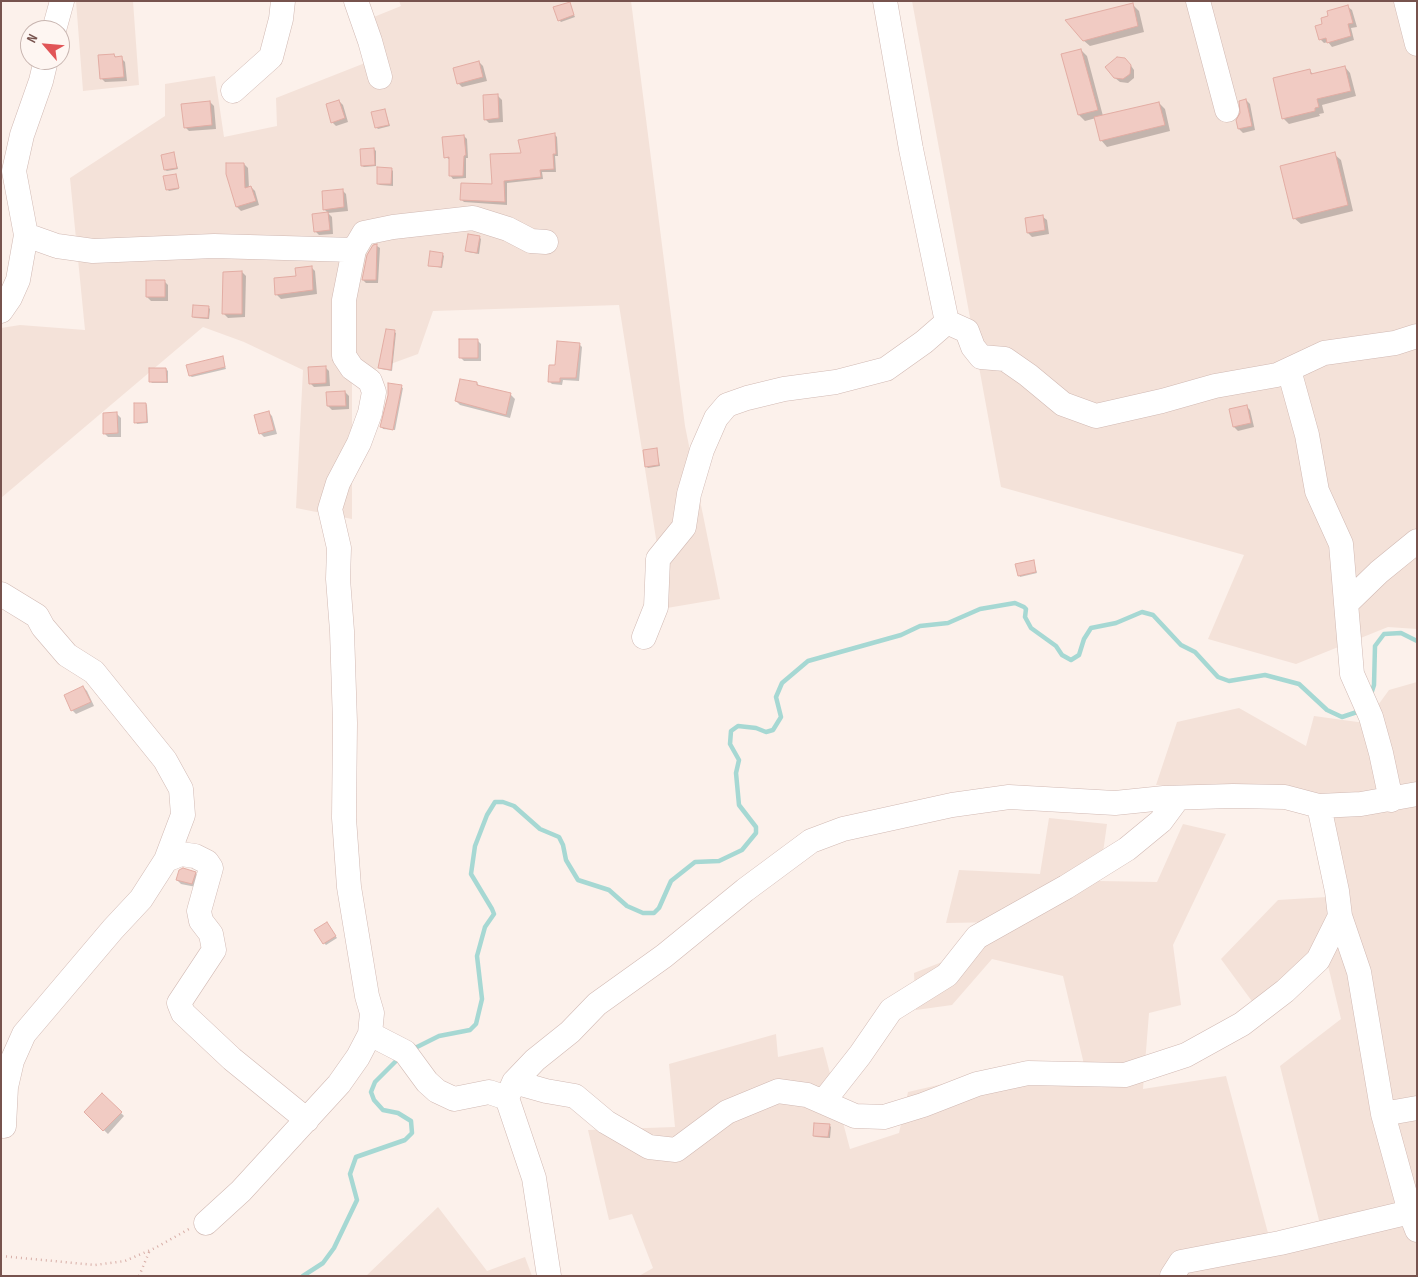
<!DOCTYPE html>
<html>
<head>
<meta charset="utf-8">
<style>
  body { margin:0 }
  #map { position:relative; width:1418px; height:1277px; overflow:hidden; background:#fcf1eb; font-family:"Sofia Sans Condensed",sans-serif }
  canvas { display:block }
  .frame { position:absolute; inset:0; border:2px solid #77534e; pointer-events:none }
  .north { position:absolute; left:20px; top:20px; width:50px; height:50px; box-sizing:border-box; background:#fef6f2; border:1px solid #c8b5b0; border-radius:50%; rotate:297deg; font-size:14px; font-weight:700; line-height:20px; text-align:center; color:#77534e }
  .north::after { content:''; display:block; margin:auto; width:18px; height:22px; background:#e15557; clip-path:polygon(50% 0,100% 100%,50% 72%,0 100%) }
</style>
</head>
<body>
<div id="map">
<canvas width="1418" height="1277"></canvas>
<div class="frame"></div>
<div class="north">N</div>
</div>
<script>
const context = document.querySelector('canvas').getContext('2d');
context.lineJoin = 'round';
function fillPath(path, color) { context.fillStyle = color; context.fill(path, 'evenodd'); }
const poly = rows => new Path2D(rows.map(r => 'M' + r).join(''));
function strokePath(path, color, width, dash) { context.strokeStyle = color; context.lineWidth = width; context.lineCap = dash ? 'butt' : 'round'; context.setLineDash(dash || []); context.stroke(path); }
const residential = poly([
  [76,1,133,1,139,85,83,91],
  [399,1,631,1,685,426,720,599,667,608,619,305,433,311,418,354,352,378,352,519,296,508,303,370,244,342,203,327,1,498,1,328,20,325,85,330,70,178,165,116,165,84,215,76,224,137,277,126,276,98,365,63,354,25,401,6],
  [912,1,1417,1,1417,629,1388,627,1296,664,1208,639,1244,555,1001,487],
  [1417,682,1417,1276,639,1276,653,1268,632,1214,609,1220,588,1130,675,1127,669,1064,776,1034,778,1057,823,1047,850,1149,899,1133,908,1092,1003,1070,1087,1077,1063,976,992,959,952,1005,916,1010,914,973,993,942,1003,922,946,923,959,870,1040,874,1049,818,1107,824,1099,881,1157,882,1183,824,1226,834,1173,945,1181,1005,1149,1013,1143,1089,1226,1076,1272,1248,1324,1240,1280,1066,1341,1019,1323,945,1254,1004,1221,959,1278,900,1327,897,1315,793,1156,785,1177,722,1239,708,1306,746,1314,716,1365,723,1389,690],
  [438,1207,487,1271,525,1257,532,1276,366,1276]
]);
const shadow = poly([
  [569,4,575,17,561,22,559,20],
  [1132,4,1139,11,1144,32,1090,46,1083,40],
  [1348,7,1352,10,1357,27,1351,28,1354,40,1332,47,1328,42,1324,43,1320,39],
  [1081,50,1087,56,1103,116,1159,103,1165,109,1170,131,1107,147,1101,140,1096,118,1085,121,1079,115],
  [114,55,117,58,121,58,125,62,127,81,105,82,101,78],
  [479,62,483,66,487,81,462,87,458,83],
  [1129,63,1134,70,1134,78,1128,83,1120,82,1115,78],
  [1345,67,1350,73,1356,96,1322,105,1324,113,1319,114,1320,116,1289,124,1283,118,1309,70,1314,75],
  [498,96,502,100,503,122,489,123,485,119],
  [1246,100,1250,104,1255,130,1243,133,1239,129,1237,120],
  [339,101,343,105,348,122,336,126,332,122],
  [210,102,214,106,216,129,189,131,185,127],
  [385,110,390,126,378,129,376,127],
  [555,135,557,137,558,156,555,156,556,172,542,172,543,179,507,183,507,205,464,202,461,199,493,185,522,154],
  [464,136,467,139,468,158,466,158,466,178,453,179,450,175,450,160,446,157],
  [374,149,376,151,376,166,364,167,362,166],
  [173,153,178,169,167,171,165,170],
  [1334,154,1341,160,1353,211,1301,224,1294,218],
  [244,164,248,168,249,188,251,187,255,191,259,205,241,211,237,207,227,174],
  [391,169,393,171,393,186,380,185,378,184],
  [176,175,179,189,169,191,167,189],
  [342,190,346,194,348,211,328,213,324,209],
  [328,213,332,217,333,234,319,235,315,231],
  [1043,217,1047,220,1049,234,1032,237,1028,233,1026,219],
  [479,237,481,239,479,254,468,252,466,250],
  [374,246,377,246,380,248,378,283,366,283,363,280],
  [442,254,444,256,442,268,429,265],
  [311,267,315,271,317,294,281,299,277,295],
  [242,272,246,276,245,317,228,318,224,314],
  [164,281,168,285,168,301,151,301,147,297],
  [208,307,210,309,209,319,195,318,193,317],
  [394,332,396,333,392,371,381,369,379,368],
  [477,340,481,344,481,361,464,361,460,357],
  [579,344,582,347,579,381,563,380,562,385,552,384,549,381,556,367],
  [222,357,226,369,192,377,190,376],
  [325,367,329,371,330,386,314,387,310,383],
  [166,369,168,371,168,383,152,383,150,381],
  [477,383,481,388,511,395,515,399,510,418,460,405,456,401],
  [401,387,403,388,395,430,383,429,382,427,389,395],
  [345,392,349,396,349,409,332,410,328,406],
  [146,404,147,405,148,423,137,424,136,422],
  [1246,406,1250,410,1254,427,1238,431,1234,427,1230,410],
  [268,412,272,416,277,434,264,437,260,433],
  [117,414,121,418,121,437,108,437,104,433],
  [656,449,660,466,648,468,646,466],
  [1033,561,1037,573,1020,577,1019,575],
  [83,687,87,691,94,706,76,714,72,710],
  [195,873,199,877,196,887,181,884,177,880],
  [328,925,337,938,326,945,324,943],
  [102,1094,124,1116,108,1134,85,1112],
  [829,1125,831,1127,830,1138,816,1137,814,1136]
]);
const stream = poly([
  [1371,694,1374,685,1375,646,1384,634,1401,633,1417,641],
  [413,1049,439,1036,470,1030,476,1024,482,999,477,956,485,927,494,914,492,909,471,874,475,846,487,815,495,802,503,802,514,806,540,829,559,837,563,845,566,860,578,880,609,890,627,906,643,913,654,913,659,908,671,881,695,862,719,861,742,850,756,833,756,827,739,805,736,773,739,760,730,744,731,731,738,726,756,728,766,732,773,730,781,717,776,697,782,683,808,661,901,635,920,626,948,623,980,609,1015,603,1024,607,1026,609,1025,617,1031,628,1056,646,1062,655,1071,660,1079,655,1084,639,1091,628,1116,623,1142,612,1153,615,1181,645,1195,652,1218,677,1229,681,1265,675,1299,684,1327,710,1342,717,1360,711],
  [303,1276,323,1263,334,1248,357,1200,350,1174,356,1157,405,1140,412,1133,411,1121,398,1113,383,1110,374,1100,371,1092,375,1082,400,1057]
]);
const building = poly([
  [570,2,574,15,558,21,553,7,570,2],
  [1133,3,1138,26,1083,41,1065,20,1133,3],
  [1348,5,1353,23,1348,24,1351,36,1327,43,1326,38,1319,40,1315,26,1322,24,1321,18,1328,16,1327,11,1348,5],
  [1081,49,1098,110,1078,115,1061,54,1081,49],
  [114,54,115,57,122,56,124,77,100,79,98,55,114,54],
  [1117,57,1125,58,1131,65,1130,74,1123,79,1114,78,1105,67,1117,57],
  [479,61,483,77,457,84,453,68,479,61],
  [1345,66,1351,91,1317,99,1319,107,1315,108,1315,111,1282,119,1273,78,1310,69,1311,74,1345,66],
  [498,94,499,118,484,120,483,95,498,94],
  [1246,99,1252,126,1238,129,1236,120,1240,113,1239,101,1246,99],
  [339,100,345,118,331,123,326,104,339,100],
  [210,101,212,125,184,128,181,104,210,101],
  [1159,102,1165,125,1100,141,1094,117,1159,102],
  [385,109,389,125,375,128,371,112,385,109],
  [555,133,556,154,553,154,554,169,540,170,541,177,504,181,505,202,460,200,461,183,492,184,490,154,521,153,518,140,555,133],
  [464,135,466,155,464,156,463,176,449,176,449,157,444,158,442,137,464,135],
  [374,148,375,165,361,166,360,149,374,148],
  [174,152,177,168,164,170,161,155,174,152],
  [1335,152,1348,205,1293,219,1280,166,1335,152],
  [226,163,244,163,245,188,251,186,256,201,236,207,226,174,226,163],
  [377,167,392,168,391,184,377,184,377,167],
  [176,174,179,188,166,190,163,176,176,174],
  [343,189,344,207,323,210,322,191,343,189],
  [328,212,330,230,314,232,312,214,328,212],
  [1043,215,1045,230,1027,233,1025,218,1043,215],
  [468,234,480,236,477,253,465,251,468,234],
  [377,244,376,280,362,280,367,255,373,245,377,244],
  [430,251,443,253,441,267,428,266,430,251],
  [312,266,313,290,275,295,274,278,296,276,295,268,312,266],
  [242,271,242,314,222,314,223,272,242,271],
  [146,280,165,280,165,297,146,297,146,280],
  [193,305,209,306,208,318,192,317,193,305],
  [386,329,395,330,391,370,378,368,386,329],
  [459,339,478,339,478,358,459,358,459,339],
  [557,341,580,343,576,378,560,378,560,382,548,382,549,365,555,365,557,341],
  [223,356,225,367,189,376,186,365,223,356],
  [326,366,326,383,309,384,308,367,326,366],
  [149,368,166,368,167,382,149,382,149,368],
  [460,379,477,382,477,385,511,393,506,415,455,401,460,379],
  [388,383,402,385,393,430,380,427,388,395,388,383],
  [345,391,346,406,327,406,326,392,345,391],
  [134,403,146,403,147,422,134,423,134,403],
  [1247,405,1251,423,1233,427,1229,409,1247,405],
  [269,411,274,430,259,434,254,415,269,411],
  [117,412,118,433,103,434,103,413,117,412],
  [657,448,659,465,645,467,643,450,657,448],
  [1034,560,1036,572,1018,576,1015,564,1034,560],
  [83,686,91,702,71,711,64,695,83,686],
  [183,868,196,872,192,884,176,880,179,870,183,868],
  [327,922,336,936,323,944,314,930,327,922],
  [102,1093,122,1112,103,1131,84,1112,102,1093],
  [814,1123,830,1124,828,1137,813,1136,814,1123]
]);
const path = poly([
  [1,1256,95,1265,125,1261,155,1248,189,1229],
  [139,1276,150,1250]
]);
const minor = poly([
  [356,1,370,41,380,77],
  [885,1,911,149,947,322],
  [1198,1,1227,110],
  [1406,1,1417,44],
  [54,30,62,1],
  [233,91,271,57,281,19,283,1],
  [26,235,57,246,93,251,214,246,354,250],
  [1,311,10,298,18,280,26,235,14,171,22,135,41,81,46,60],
  [947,322,967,331,973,347,981,357,1005,359,1028,375,1063,404,1096,416,1162,401,1215,386,1277,375,1324,353,1395,343,1417,336],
  [1289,370,1307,435,1317,491,1341,544,1352,674,1371,717,1381,753,1391,800],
  [1,594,37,616,43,627,67,655,94,672,165,760,181,789,183,815,166,860,141,899,113,929,24,1034,12,1061,6,1087,4,1126],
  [1346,604,1379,572,1417,541],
  [644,637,656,607,658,559,684,527,689,494,702,450,716,418,727,405,747,398,784,389,836,382,886,369,924,342,947,322],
  [1319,806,1337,891,1340,916,1359,972,1383,1114,1410,1212,1417,1230],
  [166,860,181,854,195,856,207,862,211,868,199,911,201,921,211,934,214,950,179,1003,183,1013,232,1059,307,1120],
  [370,1034,405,1052,427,1082,437,1091,454,1099,489,1092,507,1098],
  [514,1082,546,1091,575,1096,606,1122,649,1147,676,1150,727,1112,778,1091,807,1095,855,1116,884,1117,923,1105,977,1084,1028,1073,1125,1075,1186,1055,1242,1024,1285,991,1318,960,1340,916],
  [823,1102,860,1055,891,1010,947,975,977,937,1066,887,1127,849,1161,821,1178,798],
  [1383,1114,1417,1108],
  [206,1223,241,1191,339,1084,358,1057,370,1034,372,1013,367,996,349,887,344,818,345,723,342,631,338,579,339,548,330,509,338,483,359,443,370,413,374,392,370,381,352,368,344,356,344,300,354,250,364,233,393,227,473,218,508,229,531,241,546,242],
  [549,1276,534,1178,507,1098,514,1082,535,1060,570,1032,597,1004,664,956,745,890,811,841,843,829,952,805,1009,797,1115,803,1164,798,1233,796,1285,797,1319,806,1361,804,1417,794],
  [1172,1276,1181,1262,1280,1243,1410,1212]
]);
fillPath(residential, '#f4e2d9');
fillPath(shadow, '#0003');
strokePath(stream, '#a6d8d3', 4.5);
fillPath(building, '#f1cbc3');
strokePath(building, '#e3ada4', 1);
strokePath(minor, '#d1b9b3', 25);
strokePath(path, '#d7ada6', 2.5, [1, 4]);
strokePath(minor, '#fff', 24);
</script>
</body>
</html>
